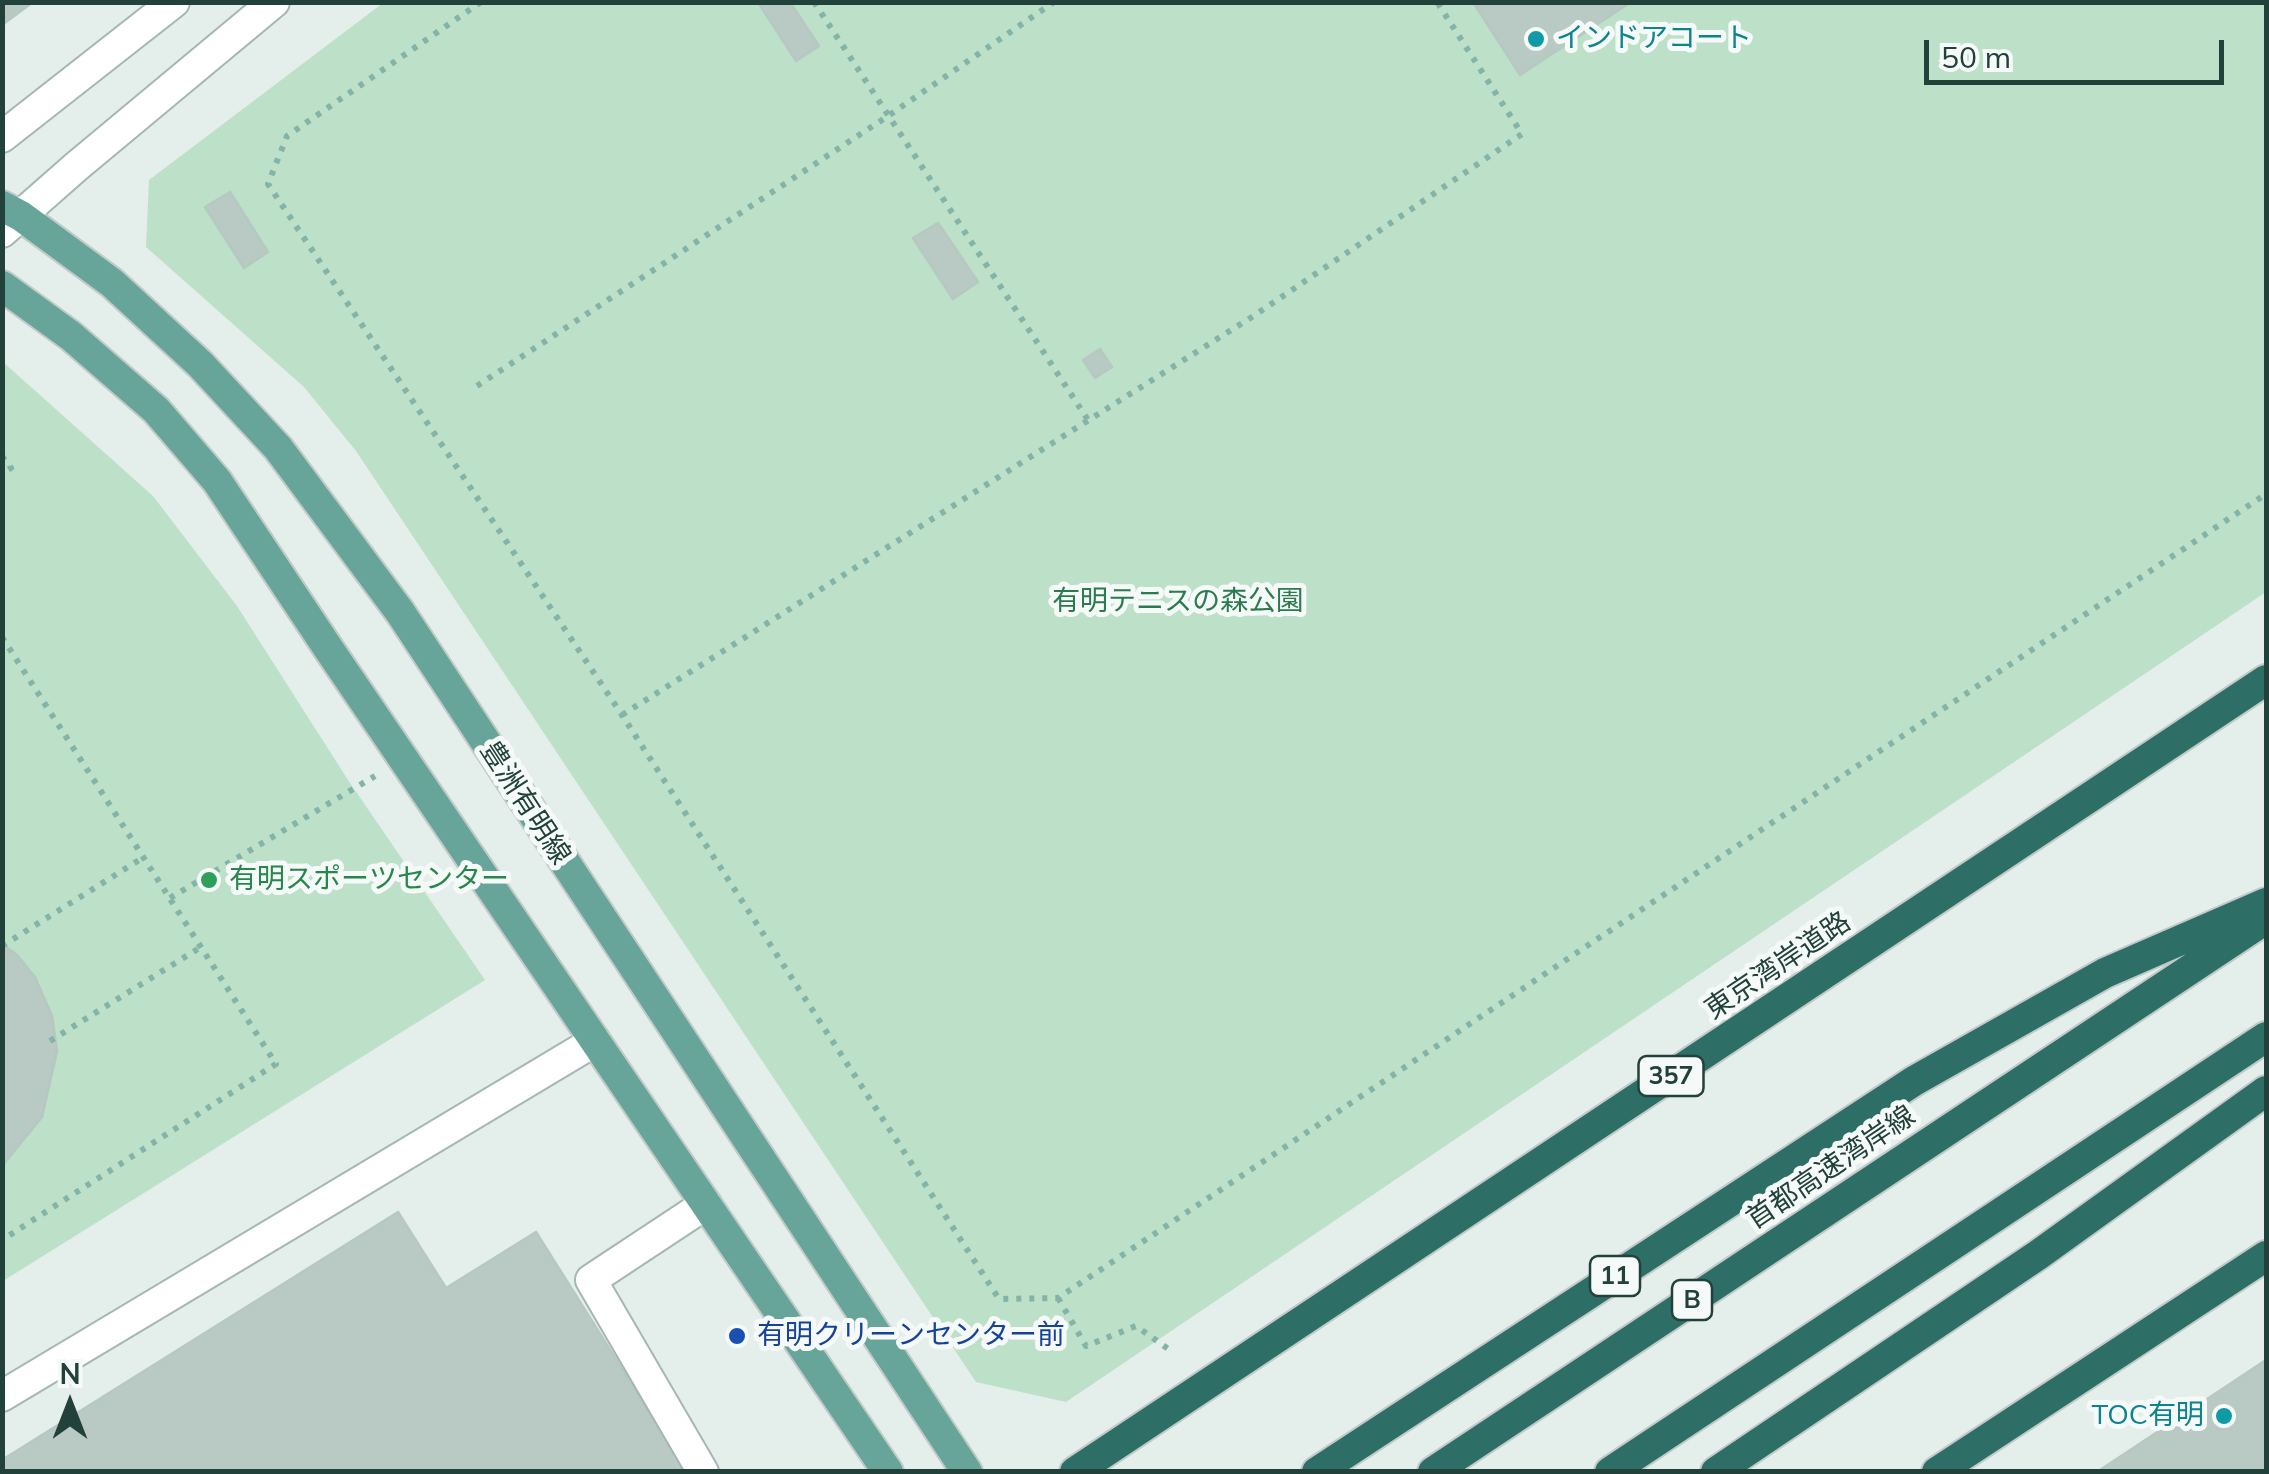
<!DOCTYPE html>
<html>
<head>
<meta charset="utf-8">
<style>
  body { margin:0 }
  #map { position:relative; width:2269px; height:1474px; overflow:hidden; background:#e4eeeb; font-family:Mulish,sans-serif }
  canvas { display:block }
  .frame { position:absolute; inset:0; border:5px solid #23413b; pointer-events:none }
  .north { position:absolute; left:20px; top:1354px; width:100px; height:100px; -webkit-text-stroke:8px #f5faf8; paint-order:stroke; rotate:0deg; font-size:28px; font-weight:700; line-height:40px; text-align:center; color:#23413b }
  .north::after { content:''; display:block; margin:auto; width:35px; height:45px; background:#23413b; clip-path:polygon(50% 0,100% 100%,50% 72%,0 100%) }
  .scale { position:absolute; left:1924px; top:40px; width:300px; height:45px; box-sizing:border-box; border:5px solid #23413b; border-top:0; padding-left:12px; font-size:30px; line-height:35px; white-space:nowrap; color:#23413b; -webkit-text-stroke:8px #f5faf8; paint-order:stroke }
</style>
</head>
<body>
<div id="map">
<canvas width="2269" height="1474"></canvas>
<div class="frame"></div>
<div class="north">N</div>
<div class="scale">50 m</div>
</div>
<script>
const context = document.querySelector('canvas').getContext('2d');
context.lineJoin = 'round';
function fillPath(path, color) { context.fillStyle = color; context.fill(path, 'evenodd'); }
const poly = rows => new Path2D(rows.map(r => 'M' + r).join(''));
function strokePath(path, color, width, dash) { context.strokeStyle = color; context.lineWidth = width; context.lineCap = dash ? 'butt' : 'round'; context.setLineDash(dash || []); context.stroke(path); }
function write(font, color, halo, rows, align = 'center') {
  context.font = font + ' Mulish,"Noto Sans JP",sans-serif'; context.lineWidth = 10; context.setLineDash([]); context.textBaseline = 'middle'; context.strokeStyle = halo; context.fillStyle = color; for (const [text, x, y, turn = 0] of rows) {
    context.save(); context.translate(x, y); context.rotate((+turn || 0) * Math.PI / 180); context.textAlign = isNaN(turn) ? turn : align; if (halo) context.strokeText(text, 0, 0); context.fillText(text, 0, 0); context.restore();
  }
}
const green = poly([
  [383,3,2266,3,2266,592,1066,1402,976,1382,356,451,304,387,146,247,149,180],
  [3,362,153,496,237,606,348,780,485,980,3,1281]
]);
const building = poly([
  [2,2,33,2,2,25,2,2],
  [758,2,790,2,819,46,796,61,758,2],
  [1473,2,1631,2,1520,75,1473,2],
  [230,192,268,252,244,268,205,207,230,192],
  [938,223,978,282,953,299,913,238,938,223],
  [1100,349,1112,367,1095,378,1083,360,1100,349],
  [2,944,17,955,35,977,52,1016,57,1051,42,1117,2,1166,2,944],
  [398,1212,446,1288,536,1232,687,1472,2,1472,2,1460,398,1212],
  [2266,1360,2266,1472,2097,1472,2266,1360]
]);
const path = poly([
  [481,2,287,136,268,184,622,715,999,1299,1058,1298,2266,494],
  [814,2,1088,420],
  [477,386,888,116,1054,2],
  [2,456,11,468,2,473],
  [2,637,276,1064,2,1240],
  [622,715,1255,315,1522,134,1437,2],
  [170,898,375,776],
  [2,946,144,857],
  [50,1041,201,947],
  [1058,1298,1086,1346,1136,1326,1174,1353]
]);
const minor = poly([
  [2,137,174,2],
  [2,232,77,166,274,2],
  [2,1396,595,1041],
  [703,1472,591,1280,706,1204]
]);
const major = poly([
  [2,206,21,216,112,283,200,364,278,448,400,612,967,1472],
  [2,286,71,336,156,410,217,481,328,648,888,1472]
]);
const highway = poly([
  [1075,1472,2266,680],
  [1317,1472,1914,1081,2105,973,2266,903],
  [1433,1472,2266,919],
  [1610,1472,2266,1037],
  [1716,1472,2038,1255,2266,1091],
  [1937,1472,2266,1256]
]);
const markers = [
  [1536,39,10,"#0f9aa8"],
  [209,880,10,"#2e9e5b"],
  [737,1336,10,"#1a4fb4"],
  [2224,1416,10,"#0f9aa8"]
];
const shields = [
  [1671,1076,65],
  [1615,1276,50],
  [1692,1300,40]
];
const shieldNames = [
  ["357",1671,1076],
  ["11",1615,1276],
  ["B",1692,1300]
];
const cultureNames = [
  ["インドアコート",1556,39],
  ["TOC有明",2204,1416,"right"]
];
const parkNames = [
  ["有明テニスの森公園",1178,602]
];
const streetNames = [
  ["豊洲有明線",525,803,57],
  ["東京湾岸道路",1778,966,-34],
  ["首都高速湾岸線",1831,1168,-34]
];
const leisureNames = [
  ["有明スポーツセンター",229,880]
];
const transitNames = [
  ["有明クリーンセンター前",757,1336]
];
fillPath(green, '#bde0c9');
fillPath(building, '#b9c9c4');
strokePath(building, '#b6c8c2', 2.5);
strokePath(minor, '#a6b7b3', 34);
strokePath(major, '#c1cac8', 34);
strokePath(highway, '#c1cac8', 34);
strokePath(path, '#84b3a8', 6, [5, 8]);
strokePath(minor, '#fff', 30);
strokePath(major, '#67a59a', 30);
strokePath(highway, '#2d6e66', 30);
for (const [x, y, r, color] of markers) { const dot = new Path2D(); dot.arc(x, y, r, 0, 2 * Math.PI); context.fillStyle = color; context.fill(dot); strokePath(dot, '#f5faf8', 4); }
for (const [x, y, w] of shields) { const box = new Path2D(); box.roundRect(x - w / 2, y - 20, w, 40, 8); context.fillStyle = '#f5faf8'; context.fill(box); strokePath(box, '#23413b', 2.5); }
write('bold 25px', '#23413b', null, shieldNames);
write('28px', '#0d838f', '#f5faf8', cultureNames, 'left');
write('28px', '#2b7a50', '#f5faf8', parkNames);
write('28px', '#23413b', '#f5faf8', streetNames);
write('28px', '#27864d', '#f5faf8', leisureNames, 'left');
write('28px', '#164399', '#f5faf8', transitNames, 'left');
</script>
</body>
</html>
